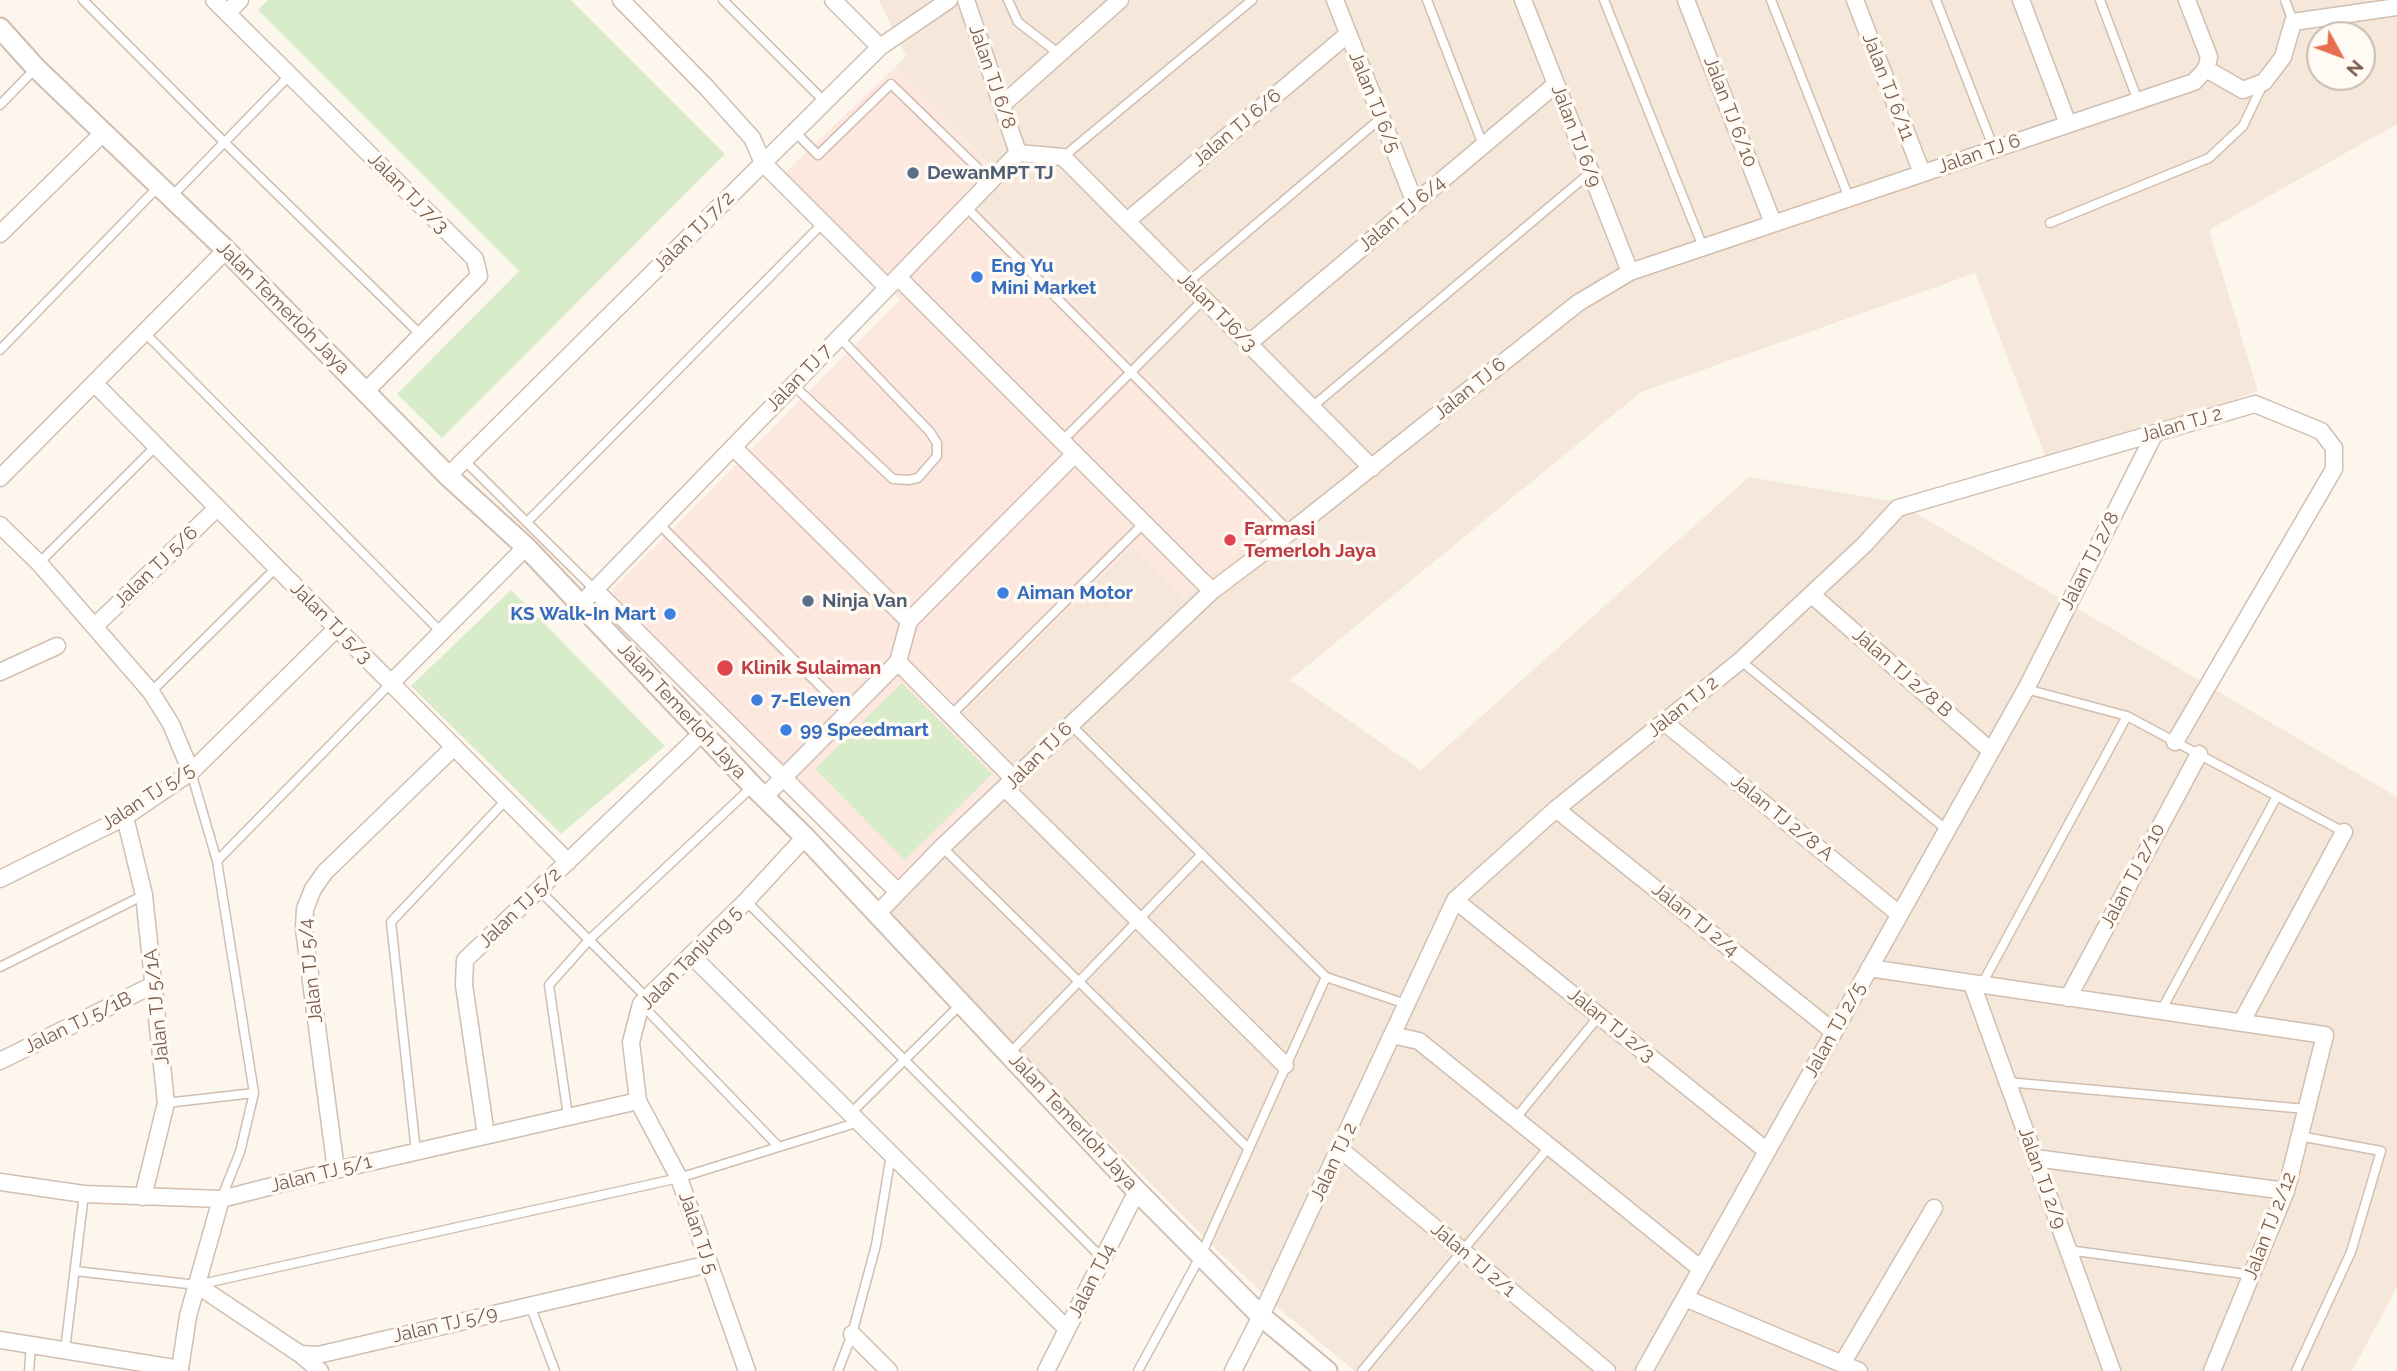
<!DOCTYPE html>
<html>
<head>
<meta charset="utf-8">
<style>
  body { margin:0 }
  #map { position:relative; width:2397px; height:1371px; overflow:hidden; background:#fdf6ec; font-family:Raleway,sans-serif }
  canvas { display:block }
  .north { position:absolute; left:2306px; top:21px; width:70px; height:70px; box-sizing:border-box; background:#fffaf3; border:2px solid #cabbb1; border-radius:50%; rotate:131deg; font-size:19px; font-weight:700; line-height:28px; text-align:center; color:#7a5c4d }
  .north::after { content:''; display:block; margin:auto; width:24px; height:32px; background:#e76f51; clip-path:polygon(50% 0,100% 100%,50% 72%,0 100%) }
</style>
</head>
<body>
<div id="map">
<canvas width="2397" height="1371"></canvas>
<div class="north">N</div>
</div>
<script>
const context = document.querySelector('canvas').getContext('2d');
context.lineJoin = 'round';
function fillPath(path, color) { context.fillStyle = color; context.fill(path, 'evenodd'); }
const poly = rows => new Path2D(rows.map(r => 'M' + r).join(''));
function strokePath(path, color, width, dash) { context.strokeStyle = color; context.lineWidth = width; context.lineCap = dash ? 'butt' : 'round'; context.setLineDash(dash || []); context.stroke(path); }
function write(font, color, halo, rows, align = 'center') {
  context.font = font + ' Raleway,sans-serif'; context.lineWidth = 7; context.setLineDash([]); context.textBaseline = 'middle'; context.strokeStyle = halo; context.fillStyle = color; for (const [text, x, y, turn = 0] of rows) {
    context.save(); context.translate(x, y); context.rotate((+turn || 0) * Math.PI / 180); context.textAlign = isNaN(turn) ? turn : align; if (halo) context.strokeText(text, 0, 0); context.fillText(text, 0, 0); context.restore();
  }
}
const residential = poly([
  [879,0,2397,0,2397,124,2209,230,2258,391,2051,471,1975,273,1641,392,1290,680,1421,770,1749,477,1897,502,2397,797,2397,1287,2352,1371,1355,1371,1284,1313,1220,1253,891,923,884,892,1012,764,963,713,1133,546,1287,514,965,193,990,165,895,67,906,56],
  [2320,35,2362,35,2362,77,2320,77]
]);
const commercial = poly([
  [895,67,990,165,965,193,1287,514,1183,599,1132,547,963,713,1012,764,884,892,596,606,900,300,782,176]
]);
const green = poly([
  [268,0,571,0,725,154,442,438,397,394,519,271,258,10],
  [511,590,665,746,561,834,411,686],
  [902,683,992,774,905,860,815,769]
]);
const service = poly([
  [83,0,224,142,421,335],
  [723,0,825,102],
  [1008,0,1018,22,1058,53],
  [1427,0,1483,145],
  [1604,0,1703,247],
  [1771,0,1849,198],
  [1936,0,1994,149],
  [2100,0,2138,101],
  [2285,0,2293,22],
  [0,105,36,68],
  [795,132,818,155,891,84,991,181],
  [1063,157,1252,0],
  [172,196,290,75],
  [966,207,1290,532],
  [2050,223,2209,158,2243,126,2263,84],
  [1188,282,1381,118],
  [146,334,442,633],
  [0,350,159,186],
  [793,385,893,479,908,480,918,478,937,456,937,443,930,432,839,337],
  [1312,407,1591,172],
  [1062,441,1204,299],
  [465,461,594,589],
  [527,522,822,224],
  [658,523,847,713],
  [39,563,156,446],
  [1741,661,1947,830],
  [2026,689,2127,716,2344,832],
  [151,692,276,568],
  [951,715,1144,523],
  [1070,724,1326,977],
  [191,772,217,861,254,1093,240,1152,221,1199],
  [942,847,1249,1149],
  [217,861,391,683],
  [539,890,647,998],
  [746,901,1102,1258],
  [0,967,144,895],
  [1982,984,2127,716],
  [641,1004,778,1146],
  [2161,1011,2277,796],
  [1009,1054,1202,854],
  [2007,1082,2306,1109],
  [166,1103,254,1093],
  [850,1114,962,1003],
  [568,1116,549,985,589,940,753,786],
  [1515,1119,1599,1016],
  [416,1152,391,922,506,800],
  [2068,1250,2252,1275],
  [75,1271,197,1285,679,1178,859,1122],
  [530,1305,555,1371],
  [65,1350,84,1194],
  [29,1371,31,1345],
  [838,1371,852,1334,876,1245,891,1155],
  [1138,1371,1201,1255,1326,977,1406,1004],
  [1362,1371,1549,1147],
  [2296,1371,2351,1252,2381,1151,2299,1136]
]);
const minor = poly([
  [214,0,475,259,479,276,366,391],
  [621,0,707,88,752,138,763,163,887,287],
  [833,0,880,47],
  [966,0,1018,153],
  [1335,0,1415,203],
  [1523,0,1630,272],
  [1686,0,1773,223],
  [1855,0,1922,173],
  [2021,0,2068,124],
  [227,13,240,0],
  [2206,69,2243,90,2264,82,2283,57,2293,22,2397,7],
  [1002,105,1120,0],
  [1018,153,1063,157,1372,468],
  [1127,221,1348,34],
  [0,234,103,133],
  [898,277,1212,591],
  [1248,344,1556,84],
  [95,384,568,862],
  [733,447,909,621,1075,454],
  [448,476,880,47,949,0],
  [0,478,226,250],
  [0,525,39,563,151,692,171,724,191,772],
  [594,589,898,892],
  [1812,595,1991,751],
  [581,604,1018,153],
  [95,626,217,508],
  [898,662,909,621],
  [0,672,57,646],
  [391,683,526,547],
  [1664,722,1899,914],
  [1006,789,1285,1065],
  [765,796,898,662,1015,780],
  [1556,809,1834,1032],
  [125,817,144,895,166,1103,143,1197],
  [0,879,125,817,191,772,337,628],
  [1455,900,1767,1151],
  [877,914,942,847,1212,591,1290,532,1578,303,1630,272,2194,82,2206,69,2209,57,2187,0],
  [691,955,1067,1329],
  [1869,968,2325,1035,2286,1191,2212,1371],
  [1972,984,2112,1371],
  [2068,998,2199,754],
  [2241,1023,2344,832],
  [1392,1035,1419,1041,1701,1269],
  [0,1061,155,984],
  [486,1135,464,985,465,960,702,733],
  [1340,1149,1607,1371],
  [2035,1158,2286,1191],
  [336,1170,304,929,305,909,313,889,325,872,454,747],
  [0,1182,84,1194,221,1199,336,1170,638,1101],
  [197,1285,300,1354,318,1355,709,1264],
  [1685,1298,1859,1371],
  [852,1334,889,1371],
  [0,1340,180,1369,188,1316,221,1199],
  [300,1354,320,1371],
  [1842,1364,1934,1208],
  [747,1371,679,1178,638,1101,631,1042,641,1004,746,901,805,837],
  [1046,1371,1137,1191],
  [1233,1371,1261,1316,1455,900,1556,809,1740,661,1864,545,1898,508,2255,404,2321,431,2334,448,2334,469,2175,742],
  [1644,1371,2026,689,2155,433]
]);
const tertiary = poly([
  [0,28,36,68,226,250,448,476,526,547,753,786,805,837,1137,1191,1261,1316,1327,1371]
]);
const markers = [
  [913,173,7,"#5c6f8a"],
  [977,277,7,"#3f7fe0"],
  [1230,540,7,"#e0444e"],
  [1003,593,7,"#3f7fe0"],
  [808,601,7,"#5c6f8a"],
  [670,614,7,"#3f7fe0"],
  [725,668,9,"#e0444e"],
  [757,700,7,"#3f7fe0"],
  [786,730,7,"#3f7fe0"]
];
const streetNames = [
  ["Jalan TJ 6/8",992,77,71],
  ["Jalan TJ 6/11",1888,87,69],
  ["Jalan TJ 6/5",1374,102,68],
  ["Jalan TJ 6/10",1730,112,69],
  ["Jalan TJ 6/6",1237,128,-40],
  ["Jalan TJ 6/9",1576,136,69],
  ["Jalan TJ 6",1979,154,-19],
  ["Jalan TJ 7/3",408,193,45],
  ["Jalan TJ 6/4",1402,214,-40],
  ["Jalan TJ 7/2",694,232,-45],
  ["Jalan Temerloh Jaya",283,308,45],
  ["Jalan TJ6/3",1217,312,45],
  ["Jalan TJ 7",799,378,-46],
  ["Jalan TJ 6",1470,389,-39],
  ["Jalan TJ 2",2181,425,-16],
  ["Jalan TJ 2/8",2090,561,-63],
  ["Jalan TJ 5/6",156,567,-44],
  ["Jalan TJ 5/3",331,623,45],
  ["Jalan TJ 2/8 B",1902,673,41],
  ["Jalan TJ 2",1683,707,-39],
  ["Jalan Temerloh Jaya",682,711,47],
  ["Jalan TJ 6",1039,756,-45],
  ["Jalan TJ 5/5",148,797,-33],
  ["Jalan TJ 2/8 A",1782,818,39],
  ["Jalan TJ 2/10",2133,876,-62],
  ["Jalan TJ 5/2",520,908,-44],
  ["Jalan TJ 2/4",1695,920,39],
  ["Jalan Tanjung 5",691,958,-46],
  ["Jalan TJ 5/4",311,971,-96],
  ["Jalan TJ 5/1A",157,1007,-96],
  ["Jalan TJ 5/1B",78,1023,-26],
  ["Jalan TJ 2/3",1611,1025,39],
  ["Jalan TJ 2/5",1835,1030,-61],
  ["Jalan Temerloh Jaya",1073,1122,47],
  ["Jalan TJ 2",1334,1162,-65],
  ["Jalan TJ 5/1",321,1174,-14],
  ["Jalan TJ 2/9",2042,1178,70],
  ["Jalan TJ 2/12",2270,1226,-69],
  ["Jalan TJ 5",698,1233,71],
  ["Jalan TJ 2/1",1473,1260,40],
  ["Jalan TJ4",1092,1281,-63],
  ["Jalan TJ 5/9",445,1325,-13]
];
const serviceNames = [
  ["DewanMPT TJ",927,173],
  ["Ninja Van",822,601]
];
const shopNames = [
  ["Eng Yu",991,266],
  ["Mini Market",991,288],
  ["Aiman Motor",1017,593],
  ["KS Walk-In Mart",656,614,"right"],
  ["7-Eleven",771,700],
  ["99 Speedmart",800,730]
];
const healthNames = [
  ["Farmasi",1244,529],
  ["Temerloh Jaya",1244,551],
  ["Klinik Sulaiman",741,668]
];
fillPath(residential, '#f5e8da');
fillPath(commercial, '#fde8e0');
fillPath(green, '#d8ecc9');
strokePath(service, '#d1beb0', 11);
strokePath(minor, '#d1beb0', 19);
strokePath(tertiary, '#d1beb0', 23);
strokePath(service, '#fff', 8);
strokePath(minor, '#fff', 16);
strokePath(tertiary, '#fff', 19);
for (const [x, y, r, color] of markers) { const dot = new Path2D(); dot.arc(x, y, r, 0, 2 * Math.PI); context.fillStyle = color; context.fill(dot); strokePath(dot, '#fffaf3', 2.5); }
write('19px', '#7a5c4d', '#fffaf3', streetNames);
write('bold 19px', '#4e5e75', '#fffaf3', serviceNames, 'left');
write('bold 19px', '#366cbe', '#fffaf3', shopNames, 'left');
write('bold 19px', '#be3a42', '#fffaf3', healthNames, 'left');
</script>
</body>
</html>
